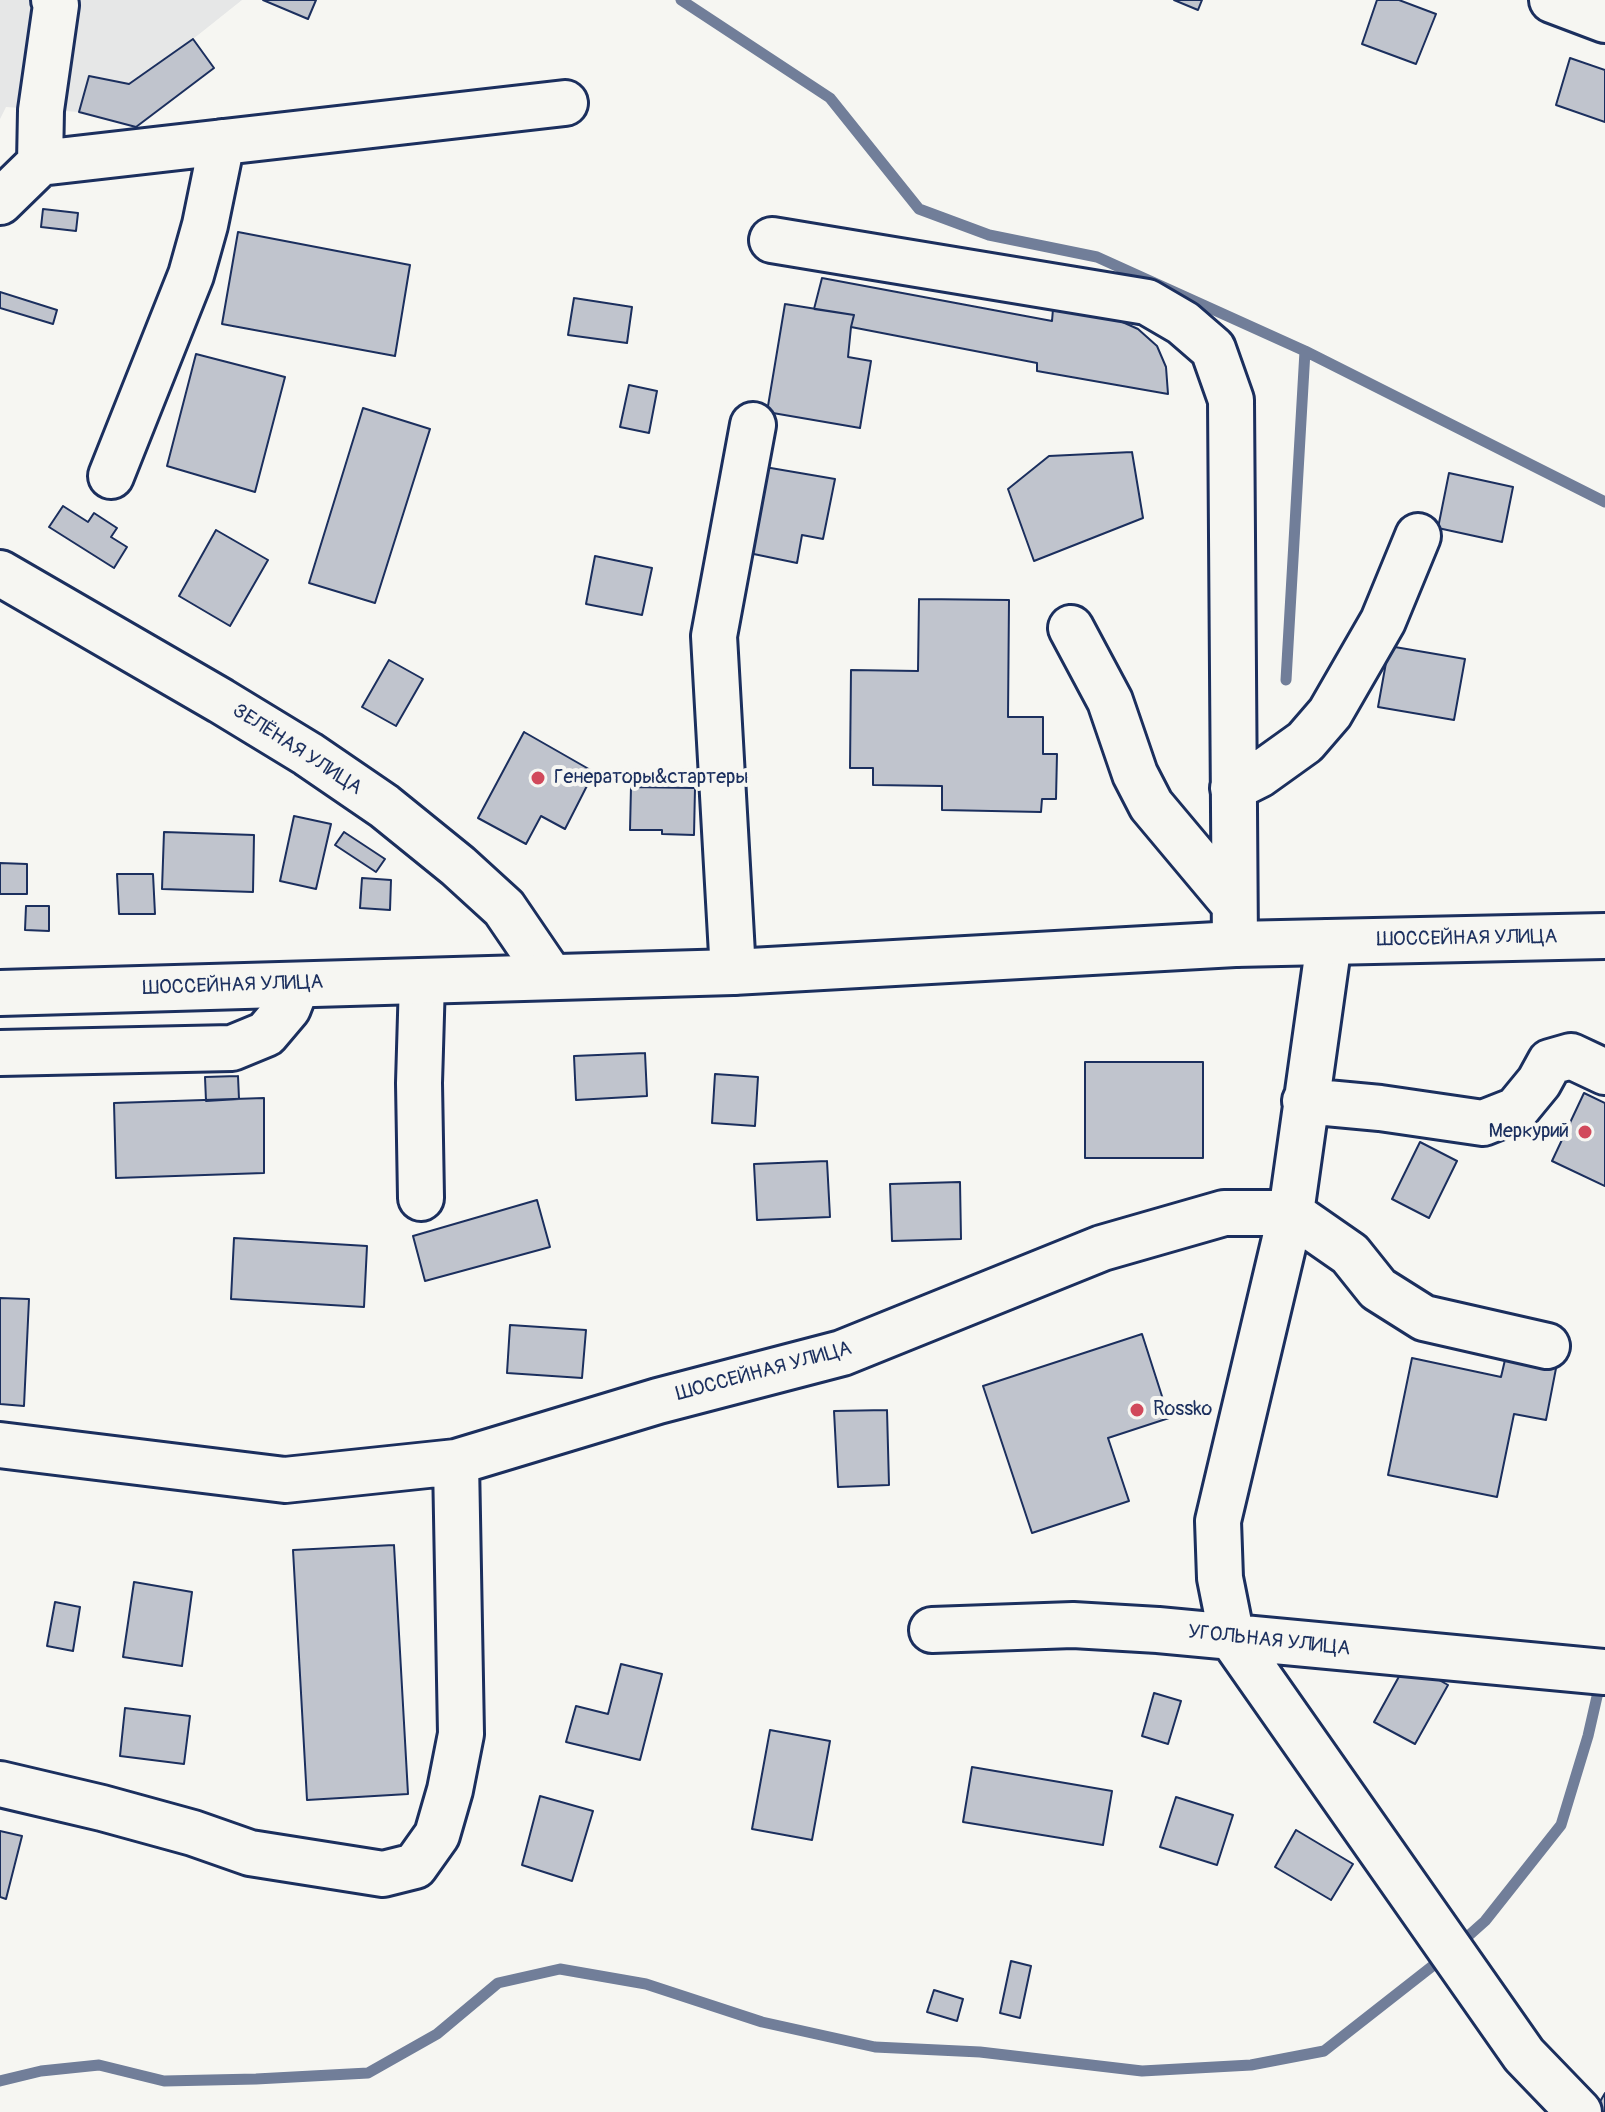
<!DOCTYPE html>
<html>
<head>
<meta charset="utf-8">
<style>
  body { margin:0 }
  canvas { display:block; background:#f6f6f2 }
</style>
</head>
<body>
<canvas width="1605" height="2112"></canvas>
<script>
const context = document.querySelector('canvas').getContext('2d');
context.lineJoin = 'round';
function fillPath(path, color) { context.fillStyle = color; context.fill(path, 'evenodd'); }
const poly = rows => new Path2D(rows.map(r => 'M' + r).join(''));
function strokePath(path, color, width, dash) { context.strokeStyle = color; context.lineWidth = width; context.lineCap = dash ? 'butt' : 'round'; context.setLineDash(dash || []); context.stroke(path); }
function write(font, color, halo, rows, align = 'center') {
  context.font = font + ' Pangolin,sans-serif'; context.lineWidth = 8; context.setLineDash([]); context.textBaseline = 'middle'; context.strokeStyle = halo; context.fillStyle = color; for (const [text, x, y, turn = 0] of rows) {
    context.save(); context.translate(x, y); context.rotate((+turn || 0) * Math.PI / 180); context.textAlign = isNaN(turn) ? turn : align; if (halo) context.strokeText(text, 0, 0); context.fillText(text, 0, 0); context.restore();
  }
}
const built = poly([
  [0,0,242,0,193,39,129,84,89,76,79,112,6,107,0,119]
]);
const stream = poly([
  [681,0,830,98,919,209,989,235,1097,257,1305,351,1605,502],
  [1286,680,1305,351],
  [1457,1946,1485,1921,1561,1825,1588,1736,1601,1679],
  [0,2081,41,2071,99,2065,164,2081,256,2079,368,2073,437,2034,498,1983,560,1969,646,1984,762,2022,875,2047,980,2052,1142,2071,1251,2065,1324,2051,1444,1957]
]);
const building = poly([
  [263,0,316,0,308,19,263,0],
  [1174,0,1202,0,1198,10,1174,0],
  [1377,0,1399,0,1436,14,1416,64,1362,44,1377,0],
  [193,39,214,68,136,127,79,112,89,76,129,84,193,39],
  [1570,58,1605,70,1605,122,1556,105,1570,58],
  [43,209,78,213,76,231,41,227,43,209],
  [238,232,410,265,395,356,222,324,238,232],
  [822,278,1052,321,1053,309,1118,320,1138,329,1157,346,1166,367,1168,394,1037,371,1037,363,851,327,854,315,814,309,822,278],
  [0,292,57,310,53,324,0,308,0,292],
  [574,298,632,307,627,343,568,335,574,298],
  [785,304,854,315,851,327,848,357,871,361,860,428,767,412,785,304],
  [196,354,285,377,255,492,167,466,196,354],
  [629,385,657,391,649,433,620,427,629,385],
  [363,408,430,429,375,603,309,583,363,408],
  [1132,452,1143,518,1034,561,1008,489,1049,456,1132,452],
  [759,466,835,479,823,539,802,535,797,563,744,552,759,466],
  [1449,473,1513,487,1502,542,1438,528,1449,473],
  [63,506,88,522,94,513,117,528,111,537,127,547,114,568,49,527,63,506],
  [216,530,268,560,230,626,179,596,216,530],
  [595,556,652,568,642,615,586,604,595,556],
  [919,599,1009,600,1008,717,1043,717,1043,754,1057,754,1056,799,1042,799,1041,812,942,810,942,786,873,785,873,768,850,768,851,670,918,671,919,599],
  [1389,646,1465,659,1454,720,1378,707,1389,646],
  [389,660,423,679,396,726,362,707,389,660],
  [524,732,594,772,565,829,541,816,526,844,478,818,524,732],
  [631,787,695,788,694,835,662,834,662,830,630,830,631,787],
  [294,816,331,824,316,889,280,881,294,816],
  [164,832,254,835,253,892,162,889,164,832],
  [344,832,385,859,376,872,335,845,344,832],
  [0,863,27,864,27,894,0,894,0,863],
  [117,874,153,874,155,914,119,914,117,874],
  [362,878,391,880,390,910,360,908,362,878],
  [26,906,49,906,49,931,25,930,26,906],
  [645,1053,647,1096,576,1100,574,1056,645,1053],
  [1085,1062,1203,1062,1203,1158,1085,1158,1085,1062],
  [715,1074,758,1077,755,1126,712,1123,715,1074],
  [238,1076,239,1099,206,1101,205,1077,238,1076],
  [1584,1093,1605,1103,1605,1186,1552,1161,1584,1093],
  [264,1098,264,1173,116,1178,114,1103,264,1098],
  [1420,1142,1457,1161,1429,1218,1392,1199,1420,1142],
  [827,1161,830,1217,757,1220,754,1164,827,1161],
  [960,1182,961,1239,892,1241,890,1184,960,1182],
  [537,1200,550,1247,425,1281,413,1236,537,1200],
  [234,1238,367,1246,364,1307,231,1299,234,1238],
  [0,1298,29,1299,24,1406,0,1404,0,1298],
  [510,1325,586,1330,582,1378,507,1373,510,1325],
  [1142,1334,1169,1418,1108,1438,1129,1501,1032,1533,983,1386,1142,1334],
  [1508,1347,1558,1358,1546,1420,1514,1414,1497,1497,1388,1475,1412,1358,1501,1377,1508,1347],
  [887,1410,889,1485,838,1487,834,1411,887,1410],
  [394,1545,408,1794,307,1800,293,1550,394,1545],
  [134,1582,192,1592,182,1666,123,1657,134,1582],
  [55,1602,80,1607,73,1651,47,1646,55,1602],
  [1407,1662,1448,1685,1415,1744,1374,1722,1407,1662],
  [621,1664,662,1674,640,1760,566,1742,576,1706,608,1714,621,1664],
  [1154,1693,1181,1701,1168,1744,1142,1736,1154,1693],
  [125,1708,190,1716,184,1764,120,1756,125,1708],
  [770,1730,830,1741,812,1840,752,1829,770,1730],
  [972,1767,1112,1791,1103,1845,963,1822,972,1767],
  [540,1796,593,1811,572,1881,522,1865,540,1796],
  [1176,1797,1233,1815,1217,1865,1160,1847,1176,1797],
  [1296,1830,1353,1864,1331,1900,1275,1867,1296,1830],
  [0,1831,22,1836,6,1899,0,1897,0,1831],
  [1011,1961,1031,1966,1020,2018,1000,2013,1011,1961],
  [934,1990,963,1999,957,2021,927,2012,934,1990],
  [1605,2093,1605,2112,1594,2112,1605,2093]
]);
const minor = poly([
  [1552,0,1605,20],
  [40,163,41,110,56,5,54,0],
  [0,202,40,163,565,103],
  [772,240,1147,302,1183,323,1213,349,1231,400,1235,944],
  [111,476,191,275,205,225,222,142],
  [0,573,221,701,308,754,384,806,458,866,504,908,551,977],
  [1071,628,1110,701,1135,774,1151,805,1234,904],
  [1233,788,1259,775,1305,742,1330,713,1383,621,1418,536],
  [733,972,714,636,753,425],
  [0,1053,232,1048,266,1034,288,1008,297,985],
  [1305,1101,1380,1108,1483,1123,1516,1110,1539,1082,1550,1062,1571,1056,1605,1072],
  [421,1198,419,1083,422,981],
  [1547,1346,1424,1318,1378,1289,1350,1254,1291,1213,1218,1521,1220,1578,1232,1638,1524,2055,1579,2112],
  [0,1445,285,1480,456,1462,658,1401,842,1353,1102,1248,1224,1213,1291,1213,1329,942],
  [932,1630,1073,1625,1158,1630,1605,1672],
  [0,1784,102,1808,193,1833,250,1853,383,1874,415,1866,437,1835,450,1790,461,1734,456,1462]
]);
const major = poly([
  [0,993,733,972,1235,944,1605,936]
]);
const markers = [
  [538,778,8,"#d1495b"],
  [1585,1132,8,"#d1495b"],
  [1137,1410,8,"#d1495b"]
];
const streetNames = [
  ["ЗЕЛЁНАЯ УЛИЦА",297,750,33],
  ["ШОССЕЙНАЯ УЛИЦА",1467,939,-1],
  ["ШОССЕЙНАЯ УЛИЦА",233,986,-2],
  ["ШОССЕЙНАЯ УЛИЦА",764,1372,-15],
  ["УГОЛЬНАЯ УЛИЦА",1269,1641,6]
];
const poiNames = [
  ["Генераторы&стартеры",554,778],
  ["Меркурий",1569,1132,"right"],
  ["Rossko",1153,1410]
];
fillPath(built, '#e6e7e7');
strokePath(stream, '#717e99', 11);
fillPath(building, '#c0c4cd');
strokePath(building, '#1b2f5e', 2);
strokePath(minor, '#1b2f5e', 50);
strokePath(major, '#1b2f5e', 50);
strokePath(minor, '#f6f6f2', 44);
strokePath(major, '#f6f6f2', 44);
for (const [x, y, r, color] of markers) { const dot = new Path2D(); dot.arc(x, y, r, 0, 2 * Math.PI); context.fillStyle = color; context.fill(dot); strokePath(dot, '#f6f6f2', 3); }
write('20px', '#1b2f5e', '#f6f6f2', streetNames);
write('20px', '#1b2f5e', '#f6f6f2', poiNames, 'left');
</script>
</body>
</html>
